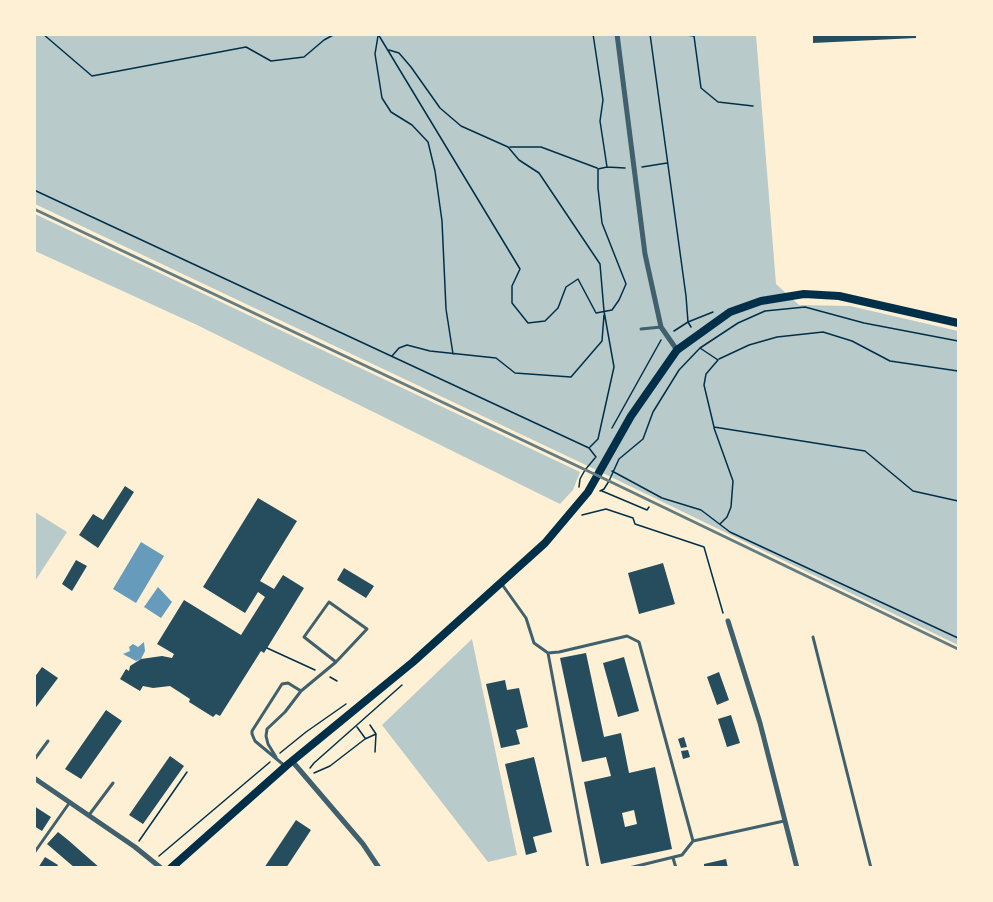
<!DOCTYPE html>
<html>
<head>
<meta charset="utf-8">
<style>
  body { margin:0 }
  #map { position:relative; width:993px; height:902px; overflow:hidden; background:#fdf0d5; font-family:Quicksand,sans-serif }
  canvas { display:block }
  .frame { position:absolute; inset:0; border:36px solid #fdf0d5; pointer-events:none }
</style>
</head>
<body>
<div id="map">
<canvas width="993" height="902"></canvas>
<div class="frame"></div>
</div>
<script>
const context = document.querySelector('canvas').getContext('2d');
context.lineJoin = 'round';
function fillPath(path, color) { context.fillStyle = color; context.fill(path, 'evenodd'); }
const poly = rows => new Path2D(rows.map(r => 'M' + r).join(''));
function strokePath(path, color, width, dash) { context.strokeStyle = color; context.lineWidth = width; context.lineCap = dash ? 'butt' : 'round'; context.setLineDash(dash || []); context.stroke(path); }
const green = poly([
  [35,35,756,35,776,284,799,305,850,306,958,331,958,645,609,476,35,204],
  [35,214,580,472,573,490,560,504,197,325,35,251],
  [35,512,67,532,35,581],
  [472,639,517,855,488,862,382,725]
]);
const water = poly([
  [141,542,164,556,136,603,113,589],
  [158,587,172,602,161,618,144,607],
  [144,642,145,651,141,659,136,661,123,654,130,651,129,647,133,644,138,647]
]);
const building = poly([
  [813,34,916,34,916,38,813,43],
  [125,486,134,492,98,548,79,535,93,514,103,520],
  [258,498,297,521,260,581,274,589,283,575,304,588,264,653,261,651,220,716,216,714,213,717,189,702,190,699,170,686,153,688,143,686,140,691,120,679,126,669,129,671,130,666,141,659,162,656,172,658,174,654,157,644,184,600,241,635,265,597,258,592,245,613,203,587],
  [76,560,87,566,72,591,62,584],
  [663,563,675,604,639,614,628,573],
  [344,568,374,586,366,598,337,580],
  [586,653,604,737,621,733,629,773,655,767,672,849,601,864,584,782,611,776,606,757,582,762,560,658],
  [634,810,637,824,625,827,622,813],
  [624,657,639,711,618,717,603,663],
  [42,667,58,678,34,710,34,678],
  [719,672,729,700,717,705,707,677],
  [505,680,507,690,519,688,528,727,516,730,520,744,501,748,486,684],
  [106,710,122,721,81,779,65,769],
  [731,715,740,743,727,747,718,719],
  [684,737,687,747,681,748,678,739],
  [688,750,690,757,683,759,681,751],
  [170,756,184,766,143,824,129,815],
  [534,757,552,832,533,837,537,852,526,855,505,764],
  [34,806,51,817,42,831,34,826],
  [296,820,311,830,286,868,264,868],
  [58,832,68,840,100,868,75,868,47,844],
  [45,857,58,865,56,868,38,868],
  [726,859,728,868,704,868,704,864]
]);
const path = poly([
  [43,34,92,76,246,47,271,61,304,57,324,40,335,34],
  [378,34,520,269,512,286,512,303,528,323,545,321,558,308,566,287,578,279,596,313,612,310,619,300,626,284,602,223,598,188,598,169,607,167],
  [539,34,545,34],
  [593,34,603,100,600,121,607,167,625,168],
  [650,34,686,296,688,322,691,327],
  [680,34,694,36,701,88,718,102,753,106],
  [378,36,375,54,382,98,391,112,412,125,428,142,435,171,442,221,446,309,453,354],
  [389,50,399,53,411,67,440,108,461,126,508,147,519,160,539,173,600,264,604,311,614,367,598,439,590,447],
  [510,147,541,147,597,168],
  [642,167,667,163],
  [34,190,589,448,596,457],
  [674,331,688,322,713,312],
  [700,348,718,360,706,374,704,385,714,427,865,451,913,491,958,501],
  [392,356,399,348,407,345,430,351,496,358,515,373,571,377,602,341,604,315],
  [719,359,749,345,777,337,823,332,852,341,890,361,958,371],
  [612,428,661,340],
  [714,428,733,481,731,507,727,517,720,524],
  [612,471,662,498,701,510,730,532,958,638],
  [579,487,580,479,585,470,595,458],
  [600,491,604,489,609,481,619,459,643,439,653,412,679,370,700,348,738,323,765,311,805,307,864,323,958,341],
  [602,491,647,510,649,507],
  [582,515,606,509,633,518,635,524,704,547,723,613],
  [267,648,315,670],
  [330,677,337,681],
  [370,725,376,734,375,752],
  [357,727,365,738],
  [280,753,306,732,346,704],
  [310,768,314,763,402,685],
  [314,773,330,766,365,739,376,734],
  [139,841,187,772],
  [159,856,270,762]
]);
const service = poly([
  [641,329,661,327],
  [501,583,526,618,534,643,548,653,588,868],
  [813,637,871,868],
  [548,653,559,652,627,636,639,642,693,841],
  [276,757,268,744,266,736,267,729,285,712,301,691,336,662,304,637,329,602,367,629,336,662],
  [34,760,48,741],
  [285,766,255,741,252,734,252,731,282,684,288,683,301,691],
  [89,815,113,783],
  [34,853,70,802],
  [673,858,676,868],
  [629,868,682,855,693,841,784,821]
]);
const minor = poly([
  [617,34,645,254,661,327,677,350],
  [728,621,760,723,797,868],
  [292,761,363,844,379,868],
  [34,778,135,847,161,868]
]);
const primary = poly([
  [171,868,286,766,413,662,545,543,588,492,631,416,677,350,730,312,761,301,804,294,839,296,958,323]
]);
const rail = poly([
  [34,209,609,481,958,649]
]);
fillPath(green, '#b9caca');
fillPath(water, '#669bbc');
fillPath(building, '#264d5e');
strokePath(path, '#003049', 1.5);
strokePath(service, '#3f606c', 3);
strokePath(minor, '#3f606c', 5);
strokePath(primary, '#003049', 8);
strokePath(rail, '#657d81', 3);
</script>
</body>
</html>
